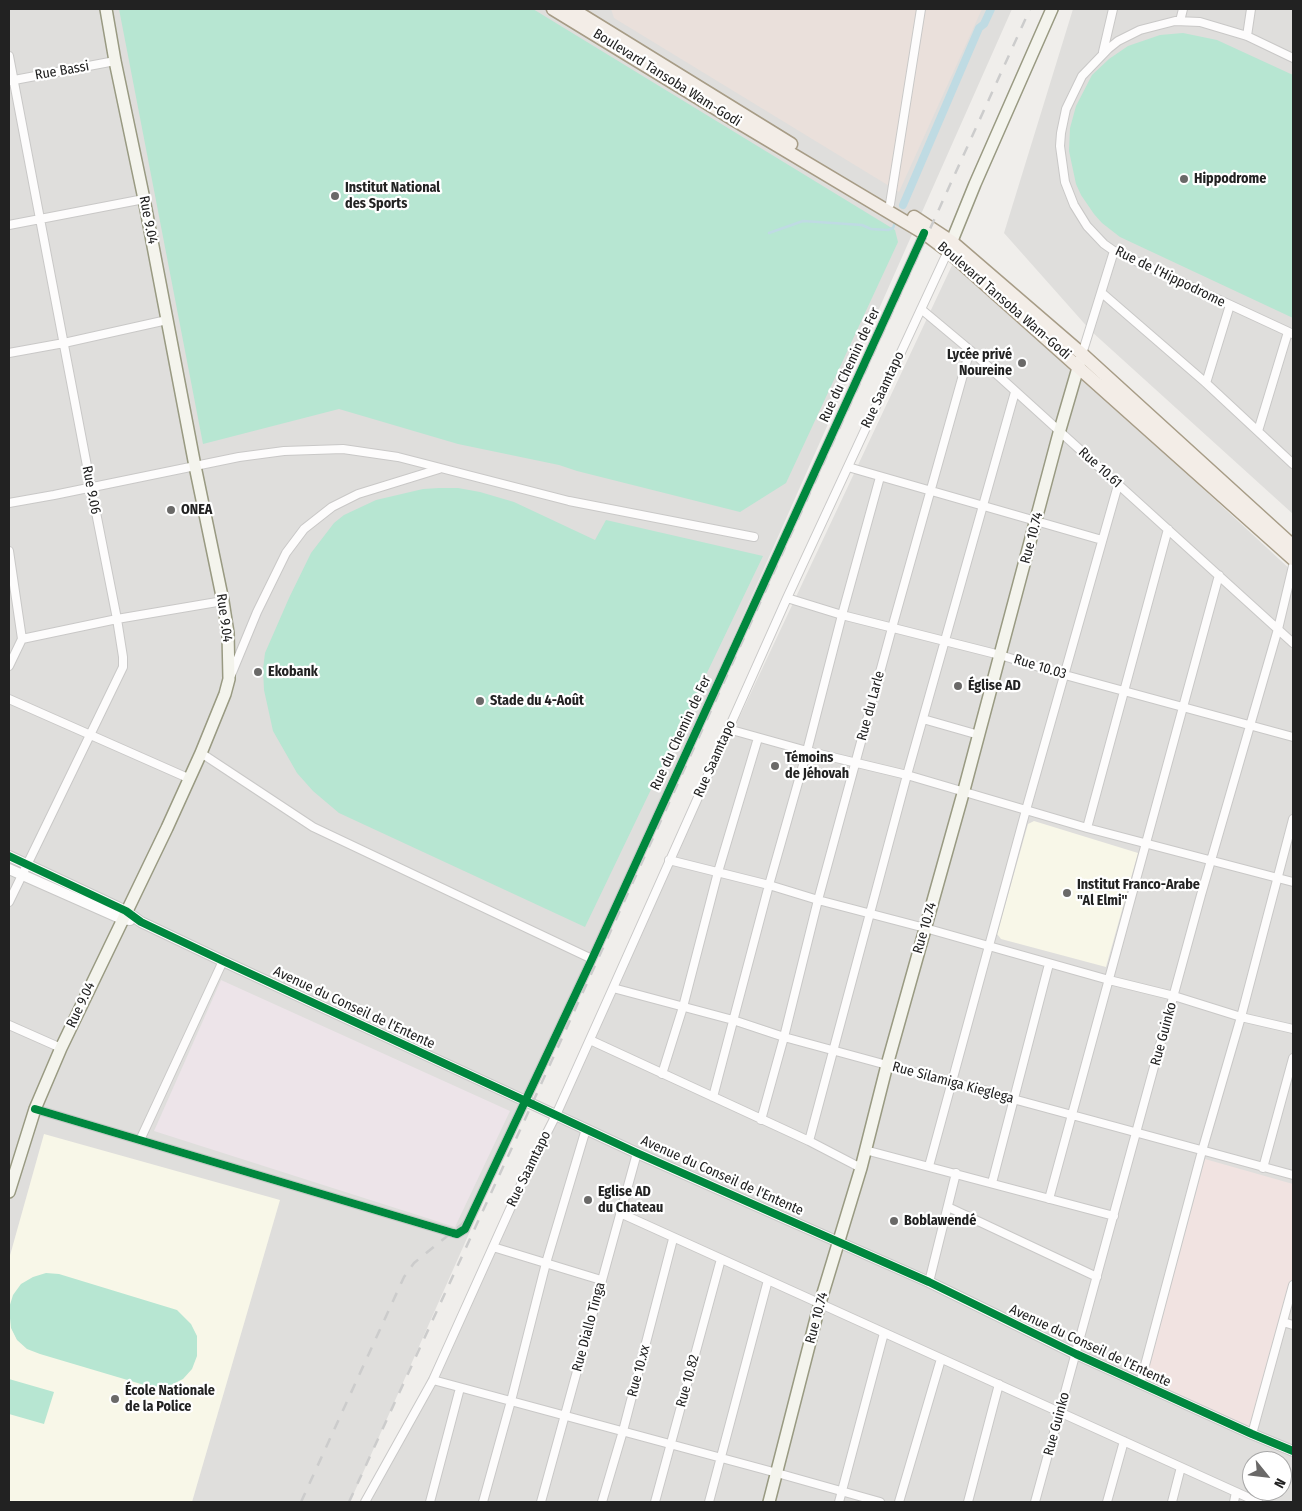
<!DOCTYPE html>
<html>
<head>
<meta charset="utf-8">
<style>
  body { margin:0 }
  #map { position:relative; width:1302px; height:1511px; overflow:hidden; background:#f0eeeb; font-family:"Fira Sans Condensed",sans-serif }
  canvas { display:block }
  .frame { position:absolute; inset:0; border:10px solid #222; pointer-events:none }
  .north { position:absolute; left:1242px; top:1451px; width:50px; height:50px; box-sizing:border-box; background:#fff; border:1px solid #a7a7a7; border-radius:50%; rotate:119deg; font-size:14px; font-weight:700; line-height:20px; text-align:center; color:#222 }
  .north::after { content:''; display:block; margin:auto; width:18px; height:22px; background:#6a6968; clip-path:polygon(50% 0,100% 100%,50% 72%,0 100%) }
</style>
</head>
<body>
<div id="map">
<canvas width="1302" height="1511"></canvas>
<div class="frame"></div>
<div class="north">N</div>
</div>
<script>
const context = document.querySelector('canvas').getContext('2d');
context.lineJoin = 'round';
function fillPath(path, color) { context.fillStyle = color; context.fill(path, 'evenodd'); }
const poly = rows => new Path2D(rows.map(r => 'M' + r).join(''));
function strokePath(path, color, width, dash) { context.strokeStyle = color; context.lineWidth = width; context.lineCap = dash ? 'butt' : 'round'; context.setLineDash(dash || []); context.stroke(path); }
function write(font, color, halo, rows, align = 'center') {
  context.font = font + ' "Fira Sans Condensed",sans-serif'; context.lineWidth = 4.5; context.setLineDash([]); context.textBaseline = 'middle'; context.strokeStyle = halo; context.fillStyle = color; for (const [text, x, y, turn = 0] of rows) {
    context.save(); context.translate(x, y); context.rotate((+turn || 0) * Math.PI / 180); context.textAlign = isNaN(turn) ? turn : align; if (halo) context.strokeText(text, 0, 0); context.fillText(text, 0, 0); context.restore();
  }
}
const residential = poly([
  [9,9,1012,9,350,1502,9,1502],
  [1073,9,1293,9,1293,514,1091,331,1004,233],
  [955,259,1293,572,1293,1502,370,1502],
  [1252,1461,1282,1461,1282,1491,1252,1491]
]);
const commercial = poly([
  [1205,1159,1293,1184,1293,1276,1251,1432,1144,1384]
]);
const industrial = poly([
  [221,980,510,1111,455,1227,154,1131]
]);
const education = poly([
  [1034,821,1138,853,1106,967,1001,939,997,934,1028,824],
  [44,1134,280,1200,192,1502,9,1502,9,1259]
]);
const military = poly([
  [611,9,982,9,899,192,614,18]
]);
const pitch = poly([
  [119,9,533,9,895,230,898,242,786,483,740,512,577,471,559,465,458,444,339,409,203,444],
  [1183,33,1217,40,1293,75,1293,318,1120,237,1102,223,1094,214,1081,195,1076,184,1069,151,1070,128,1076,106,1092,75,1109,59,1128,46,1160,35],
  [439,488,458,488,480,492,514,502,595,540,606,520,763,556,585,927,339,813,313,791,297,773,273,731,264,690,263,669,265,653,289,598,311,553,334,523,344,515,376,500,423,489],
  [46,1273,59,1274,177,1310,191,1324,197,1336,197,1356,192,1369,183,1379,171,1385,151,1387,40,1354,27,1349,17,1340,11,1328,9,1308,13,1295,21,1284,33,1277],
  [9,1379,54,1392,44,1424,9,1414]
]);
const stream = poly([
  [769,233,803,221,862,225,871,229,888,230,893,228,895,223]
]);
const canal = poly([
  [903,205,979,28,984,24,991,9]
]);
const minor = poly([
  [1180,21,1183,9],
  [1247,36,1251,9],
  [1103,52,1113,9],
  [9,56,91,487,117,619,123,657,123,667,9,902],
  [1293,58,1247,36,1200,22,1175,21,1140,30,1118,41,1108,49,1082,76,1066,109,1061,133,1060,146,1065,182,1074,205,1087,226,1104,244,1114,251,1293,334],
  [9,81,115,61],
  [890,204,921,9],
  [9,225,144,199],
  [1102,293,1206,383,1293,464],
  [921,309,970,350,1293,643],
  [9,353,64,343,167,320],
  [1082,354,1114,251],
  [1206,383,1230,305],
  [1258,431,1288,332],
  [848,467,1102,540],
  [9,503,54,495,239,457,284,451,343,449,398,457,569,501,754,537],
  [9,551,22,639,9,666],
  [787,598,842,615,1000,655,1065,675,1293,737],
  [22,639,117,619,223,601],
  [231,675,257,612,286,553,304,529,332,507,358,494,439,469],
  [9,699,188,778],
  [923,719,979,735],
  [728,729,807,751,907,775,1087,828,1293,882],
  [201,753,313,827,592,959],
  [1087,828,1168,529],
  [669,860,769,885,818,900,925,928,1109,980,1174,996,1241,1017,1293,1029],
  [613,988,733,1020,784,1037,887,1065,984,1090,1013,1099,1293,1175],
  [9,1025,61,1048],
  [590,1040,809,1141,861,1168],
  [662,1074,683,1007,718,872,758,738],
  [713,1097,769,885,807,751,842,615,880,477],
  [35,1109,453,1233,457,1234,465,1229,592,959,924,233],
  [761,1120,784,1037,818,900,892,628,970,350],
  [140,1140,223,961],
  [809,1141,907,775,1015,392],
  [865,1150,1114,1216],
  [929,1166,1026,810,1118,485],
  [1263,1168,1293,1058],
  [992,1183,1049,964],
  [1049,1199,1219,575],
  [948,1207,1097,1277],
  [620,1213,1258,1502],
  [493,1247,601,1280],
  [929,1282,956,1173],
  [1283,1322,1293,1325],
  [433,1380,777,1473,880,1502],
  [1140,1384,1202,1151,1241,1017,1293,819],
  [1252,1434,1293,1285],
  [365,1502,433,1380,524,1178,556,1115,613,988,787,598,948,251],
  [430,1502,460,1388],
  [483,1502,511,1401,546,1263,586,1129],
  [541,1502,637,1153],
  [602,1502,623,1431,673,1239],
  [655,1502,721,1259],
  [709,1502,768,1280],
  [839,1502,884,1333],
  [899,1502,941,1359],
  [968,1502,999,1384],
  [1035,1502,1201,895,1278,629,1293,566],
  [1107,1502,1124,1441],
  [1172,1502,1181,1467],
  [1234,1502,1236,1492]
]);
const tertiary = poly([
  [9,856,126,911,141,922,223,961,532,1104,637,1153,929,1282,1076,1354,1252,1434,1293,1451],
  [9,869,122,919,130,920]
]);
const secondary = poly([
  [949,248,975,184,1052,9],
  [9,1192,35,1109,61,1048,167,828,201,753,225,694,229,679,228,633,223,601,195,466,144,199,115,61,106,9],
  [769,1502,820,1303,861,1168,887,1065,964,790,1059,433,1080,361]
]);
const primary = poly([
  [553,9,733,119,924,233,948,251,1293,559],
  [572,9,791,144],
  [914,217,952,242,1082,354,1293,546]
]);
const rail = poly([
  [301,1502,404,1277,414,1263,462,1224,472,1212,486,1188],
  [349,1502,532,1104,1030,9]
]);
const cycleway = poly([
  [9,856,126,911,141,922,223,961,532,1104,637,1153,929,1282,1076,1354,1252,1434,1293,1451],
  [35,1109,453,1233,457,1234,465,1229,592,959,924,233]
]);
const markers = [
  [1184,179,5,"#6a6968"],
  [335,196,5,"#6a6968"],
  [1022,363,5,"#6a6968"],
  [171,510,5,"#6a6968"],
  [258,672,5,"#6a6968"],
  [958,686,5,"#6a6968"],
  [480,701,5,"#6a6968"],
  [775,766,5,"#6a6968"],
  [1067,893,5,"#6a6968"],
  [588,1200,5,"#6a6968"],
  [894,1221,5,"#6a6968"],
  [115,1399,5,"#6a6968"]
];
const streetNames = [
  ["Rue Bassi",62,71,-10],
  ["Boulevard Tansoba Wam-Godi",667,78,32],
  ["Rue 9.04",148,220,79],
  ["Rue de l'Hippodrome",1170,277,26],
  ["Boulevard Tansoba Wam-Godi",1004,301,41],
  ["Rue du Chemin de Fer",850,365,-65],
  ["Rue Saamtapo",883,390,-65],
  ["Rue 10.61",1100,468,42],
  ["Rue 9.06",91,490,79],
  ["Rue 10.74",1032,538,-75],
  ["Rue 9.04",224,618,82],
  ["Rue 10.03",1040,667,17],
  ["Rue du Larle",871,706,-75],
  ["Rue du Chemin de Fer",681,733,-65],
  ["Rue Saamtapo",715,759,-66],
  ["Rue 10.74",925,928,-74],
  ["Rue 9.04",81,1005,-65],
  ["Avenue du Conseil de l'Entente",354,1008,25],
  ["Rue Guinko",1164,1034,-75],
  ["Rue Silamiga Kieglega",953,1083,15],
  ["Rue Saamtapo",529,1169,-64],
  ["Avenue du Conseil de l'Entente",722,1176,24],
  ["Rue 10.74",817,1318,-75],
  ["Rue Diallo Tinga",589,1327,-75],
  ["Avenue du Conseil de l'Entente",1090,1346,25],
  ["Rue 10.xx",639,1371,-75],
  ["Rue 10.82",688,1381,-75],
  ["Rue Guinko",1057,1424,-75]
];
const poiNames = [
  ["Hippodrome",1194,179],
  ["Institut National",345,188],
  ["des Sports",345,204],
  ["Lycée privé",1012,355,"right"],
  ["Noureine",1012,371,"right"],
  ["ONEA",181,510],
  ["Ekobank",268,672],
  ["Église AD",968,686],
  ["Stade du 4-Août",490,701],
  ["Témoins",785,758],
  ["de Jéhovah",785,774],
  ["Institut Franco-Arabe",1077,885],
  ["\"Al Elmi\"",1077,901],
  ["Eglise AD",598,1192],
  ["du Chateau",598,1208],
  ["Boblawendé",904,1221],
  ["École Nationale",125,1391],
  ["de la Police",125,1407]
];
fillPath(residential, '#dfdedc');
fillPath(commercial, '#f1e3e1');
fillPath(industrial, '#ede4e9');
fillPath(education, '#f8f7e8');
fillPath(military, '#eae0db');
fillPath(pitch, '#b7e6d2');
strokePath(stream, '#bfdbe3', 2.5);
strokePath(canal, '#bfdbe3', 8);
strokePath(minor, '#c9c8c7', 10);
strokePath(tertiary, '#c9c8c7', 12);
strokePath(secondary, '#999a82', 14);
strokePath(primary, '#a79c86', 15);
strokePath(minor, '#fdfcfc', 8);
strokePath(tertiary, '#fdfcfc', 10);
strokePath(secondary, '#f4f4ed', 11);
strokePath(primary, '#f3ede7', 12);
strokePath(rail, '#ccc', 2.5, [10, 10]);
strokePath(cycleway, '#00873e', 8);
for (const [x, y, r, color] of markers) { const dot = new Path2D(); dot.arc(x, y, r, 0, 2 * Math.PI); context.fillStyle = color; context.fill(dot); strokePath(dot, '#fff', 2); }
write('14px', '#222', '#fff', streetNames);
write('bold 14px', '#222', '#fff', poiNames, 'left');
</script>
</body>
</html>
